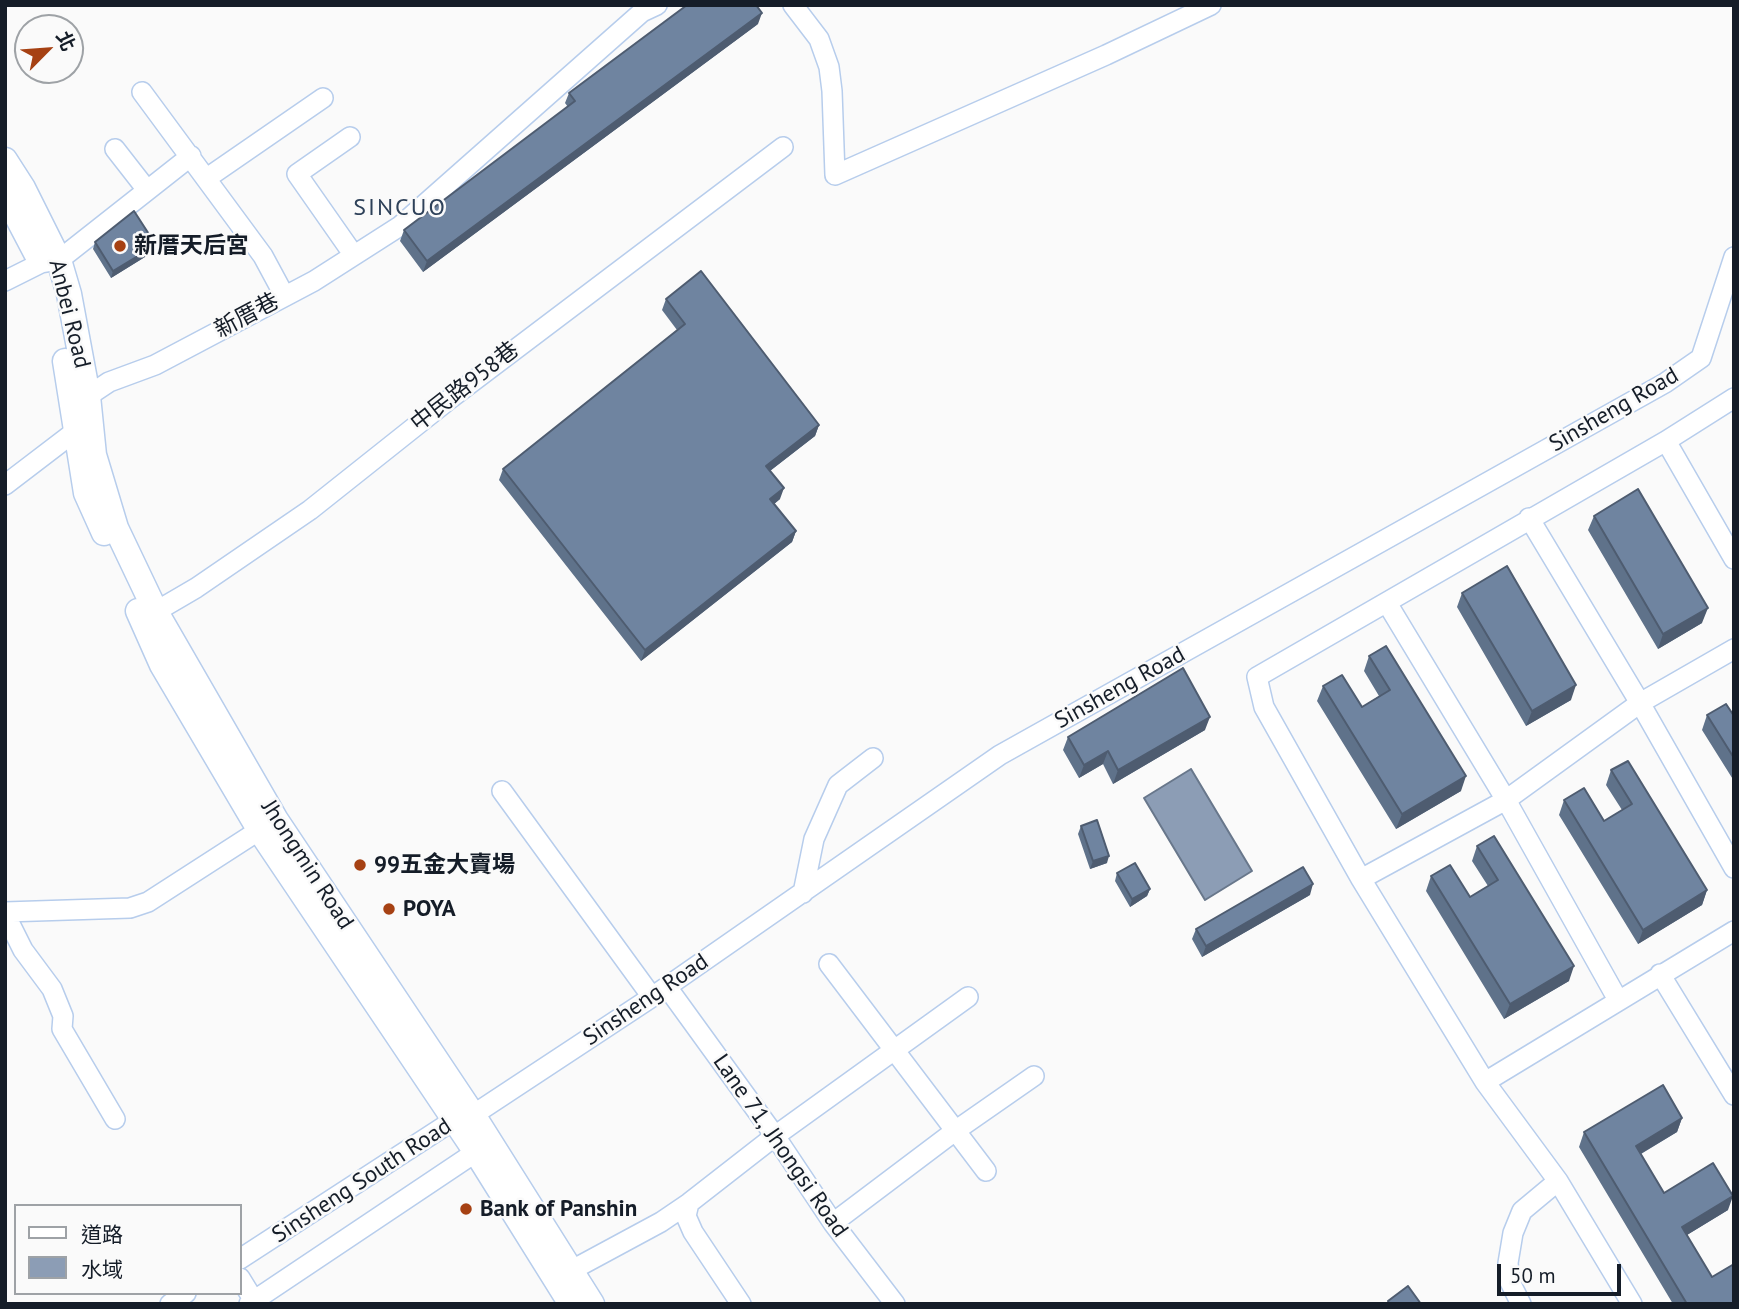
<!DOCTYPE html>
<html>
<head>
<meta charset="utf-8">
<style>
  body { margin:0 }
  #map { position:relative; width:1739px; height:1309px; overflow:hidden; background:#fafafa; font-family:"PT Sans","Noto Sans TC",sans-serif }
  canvas { display:block }
  .frame { position:absolute; inset:0; border:7px solid #151d28; pointer-events:none }
  .legend { position:absolute; left:14px; top:1204px; width:228px; height:91px; box-sizing:border-box; background:#fafafa; border:2px solid #9ea2a6; margin:0; padding:9px 12px; list-style:none; font-size:21px; color:#151d28 }
  .legend li { display:flex; align-items:center; gap:14px; height:35px }
  .legend b { width:35px; border:2px solid #9ea2a6 }
  .north { position:absolute; left:14px; top:14px; width:70px; height:70px; box-sizing:border-box; background:#fafafa; border:2px solid #9ea2a6; border-radius:50%; rotate:65deg; font-size:19px; font-weight:700; line-height:28px; text-align:center; color:#151d28 }
  .north::after { content:''; display:block; margin:auto; width:24px; height:32px; background:#a64113; clip-path:polygon(50% 0,100% 100%,50% 72%,0 100%) }
  .scale { position:absolute; left:1497px; top:1264px; width:124px; height:32px; box-sizing:border-box; border:4px solid #151d28; border-top:0; padding-left:9px; font-size:21px; line-height:24px; white-space:nowrap; color:#151d28; -webkit-text-stroke:5px #fafafa; paint-order:stroke }
</style>
</head>
<body>
<div id="map">
<canvas width="1739" height="1309"></canvas>
<div class="frame"></div>
<ul class="legend">
<li><b style="height:9px;background:#fff"></b>道路</li>
<li><b style="height:19px;background:#8c9db5"></b>水域</li>
</ul>
<div class="north">北</div>
<div class="scale">50 m</div>
</div>
<script>
const context = document.querySelector('canvas').getContext('2d');
context.lineJoin = 'round';
function fillPath(path, color) { context.fillStyle = color; context.fill(path, 'evenodd'); }
const poly = rows => new Path2D(rows.map(r => 'M' + r).join(''));
function strokePath(path, color, width, dash) { context.strokeStyle = color; context.lineWidth = width; context.lineCap = dash ? 'butt' : 'round'; context.setLineDash(dash || []); context.stroke(path); }
function write(font, color, halo, rows, align = 'center') {
  context.font = font + ' "PT Sans","Noto Sans TC",sans-serif'; context.lineWidth = 5; context.setLineDash([]); context.textBaseline = 'middle'; context.strokeStyle = halo; context.fillStyle = color; for (const [text, x, y, turn = 0] of rows) {
    context.save(); context.translate(x, y); context.rotate((+turn || 0) * Math.PI / 180); context.textAlign = isNaN(turn) ? turn : align; if (halo) context.strokeText(text, 0, 0); context.fillText(text, 0, 0); context.restore();
  }
}
const water = poly([
  [1191,769,1252,871,1205,900,1144,798,1191,769]
]);
const minor = poly([
  [793,5,819,39,829,67,832,91,835,175,1106,55,1211,5],
  [142,92,263,256,284,295],
  [350,137,297,174,353,254],
  [115,149,147,190],
  [207,178,323,98],
  [5,281,41,263,59,260,191,156],
  [1666,441,1734,398],
  [5,485,77,430,88,396,109,382,155,365,314,281,400,226,642,12,657,5],
  [1529,518,1640,703,1734,868],
  [1387,603,1506,800,1618,1000],
  [143,619,196,588,310,510,451,398,783,147],
  [502,791,652,997],
  [1361,879,1506,800,1640,703,1734,649],
  [803,893,814,839,838,785,873,758],
  [5,912,130,908,148,902,269,824],
  [5,914,23,950,52,989,63,1016,62,1029,115,1119],
  [829,964,986,1171],
  [1660,974,1734,1095],
  [667,987,775,1136,833,1223,895,1304],
  [1485,1082,1734,931],
  [689,1203,686,1216,693,1232,741,1304],
  [833,1223,955,1131,1034,1076],
  [240,1259,454,1120,473,1115,652,997,1000,755,1665,383,1701,358,1734,257],
  [572,1270,661,1222,689,1203,775,1136,968,997],
  [240,1278,256,1304],
  [170,1304,186,1293],
  [249,1304,476,1152,475,1140],
  [1521,1304,1510,1282,1508,1263,1513,1233,1522,1211,1558,1181],
  [1632,1304,1558,1181,1485,1082,1361,879,1264,707,1257,677,1666,441,1734,559]
]);
const major = poly([
  [5,160,23,188,59,260,69,294,88,396,94,455,116,528,156,612,276,820,473,1115,592,1304],
  [5,194,37,255],
  [65,361,86,493,104,533],
  [138,611,162,665,260,831,476,1152,571,1304]
]);
const wall = poly([
  [758,24,423,272,400,241,404,230,568,107,565,103,569,93],
  [95,242,156,245,153,252,111,278,93,249],
  [666,299,819,425,815,436,770,471,780,499,774,504,796,531,792,542,641,661,499,480,503,469,677,330,662,310],
  [1594,516,1702,623,1658,649,1588,530],
  [1462,593,1571,700,1526,726,1457,607],
  [1369,656,1461,791,1396,829,1317,701,1323,686,1362,707,1379,696,1364,671],
  [1707,715,1734,716,1734,781,1702,730],
  [1205,730,1113,784,1103,764,1079,778,1063,750,1068,737],
  [1611,770,1707,890,1702,905,1638,944,1559,815,1564,800,1604,821,1622,810,1606,785],
  [1081,826,1107,863,1090,869,1078,834],
  [1477,846,1569,981,1504,1019,1426,891,1431,876,1470,897,1488,886,1472,861],
  [1117,873,1150,889,1147,896,1130,907,1115,881],
  [1310,895,1202,957,1192,939,1196,929],
  [1682,1118,1677,1132,1641,1154,1664,1193,1728,1210,1687,1235,1712,1277,1734,1304,1673,1304,1579,1147,1584,1132]
]);
const shadedWall = poly([
  [762,13,758,24,423,272,427,261],
  [156,245,153,252,111,278,113,271],
  [819,425,815,436,762,477,766,466],
  [784,488,780,499,767,510,770,499],
  [796,531,792,542,641,661,645,650],
  [1708,608,1702,623,1658,649,1663,634],
  [1576,685,1571,700,1526,726,1532,711],
  [1210,717,1205,730,1113,784,1118,770],
  [1108,751,1103,764,1079,778,1084,765],
  [1466,776,1461,791,1396,829,1402,814],
  [1109,856,1107,863,1090,869,1093,861],
  [1313,884,1310,895,1202,957,1206,946],
  [1150,889,1147,896,1130,907,1132,899],
  [1707,890,1702,905,1638,944,1643,930],
  [1574,966,1569,981,1504,1019,1510,1004],
  [1682,1118,1677,1132,1630,1160,1636,1146],
  [1733,1196,1728,1210,1677,1241,1682,1227]
]);
const building = poly([
  [687,5,756,5,762,13,427,261,404,230,575,101,569,93,687,5],
  [134,211,156,245,113,271,95,242,134,211],
  [701,271,819,425,766,466,784,488,770,499,796,531,645,650,503,469,685,324,666,299,701,271],
  [1638,489,1708,608,1663,634,1594,516,1638,489],
  [1507,566,1576,685,1532,711,1462,593,1507,566],
  [1386,646,1466,776,1402,814,1323,686,1342,675,1362,707,1390,690,1369,656,1386,646],
  [1183,668,1210,717,1118,770,1108,751,1084,765,1068,737,1183,668],
  [1726,704,1734,716,1734,758,1707,715,1726,704],
  [1628,761,1707,890,1643,930,1564,800,1584,788,1604,821,1632,804,1611,770,1628,761],
  [1097,820,1109,856,1093,861,1081,826,1097,820],
  [1494,836,1574,966,1510,1004,1431,876,1450,865,1470,897,1498,880,1477,846,1494,836],
  [1135,863,1150,889,1132,899,1117,873,1135,863],
  [1303,867,1313,884,1206,946,1196,929,1303,867],
  [1663,1085,1682,1118,1636,1146,1664,1193,1713,1163,1733,1196,1682,1227,1712,1277,1734,1264,1734,1304,1687,1304,1584,1132,1663,1085],
  [1408,1286,1421,1304,1389,1304,1388,1301,1408,1286]
]);
const markers = [
  [120,246,7,"#a64113"],
  [360,865,7,"#a64113"],
  [389,909,7,"#a64113"],
  [466,1209,7,"#a64113"]
];
const poiNames = [
  ["新厝天后宮",134,246],
  ["99五金大賣場",374,865],
  ["POYA",403,909],
  ["Bank of Panshin",480,1209]
];
const streetNames = [
  ["Anbei Road",69,314,76],
  ["新厝巷",247,316,-28],
  ["中民路958巷",465,387,-38],
  ["Sinsheng Road",1614,410,-30],
  ["Sinsheng Road",1120,688,-29],
  ["Jhongmin Road",307,865,57],
  ["Sinsheng Road",646,1000,-34],
  ["Lane 71, Jhongsi Road",780,1146,55],
  ["Sinsheng South Road",362,1181,-33]
];
const neighbourhoodNames = [
  ["SINCUO",400,208]
];
fillPath(water, '#8c9db5');
strokePath(water, '#68778b', 2);
strokePath(minor, '#b7cdec', 22);
strokePath(major, '#b7cdec', 27);
strokePath(minor, '#fff', 19);
strokePath(major, '#fff', 24);
fillPath(wall, '#5f728a');
fillPath(shadedWall, '#4e5c70');
fillPath(building, '#6f84a0');
strokePath(building, '#4e5c70', 2);
for (const [x, y, r, color] of markers) { const dot = new Path2D(); dot.arc(x, y, r, 0, 2 * Math.PI); context.fillStyle = color; context.fill(dot); strokePath(dot, '#fafafa', 2.5); }
write('bold 23px', '#151d28', '#fafafa', poiNames, 'left');
write('23px', '#151d28', '#fafafa', streetNames);
context.letterSpacing = '2px';
write('24px', '#2e4159', '#fafafa', neighbourhoodNames);
context.letterSpacing = '0px';
</script>
</body>
</html>
